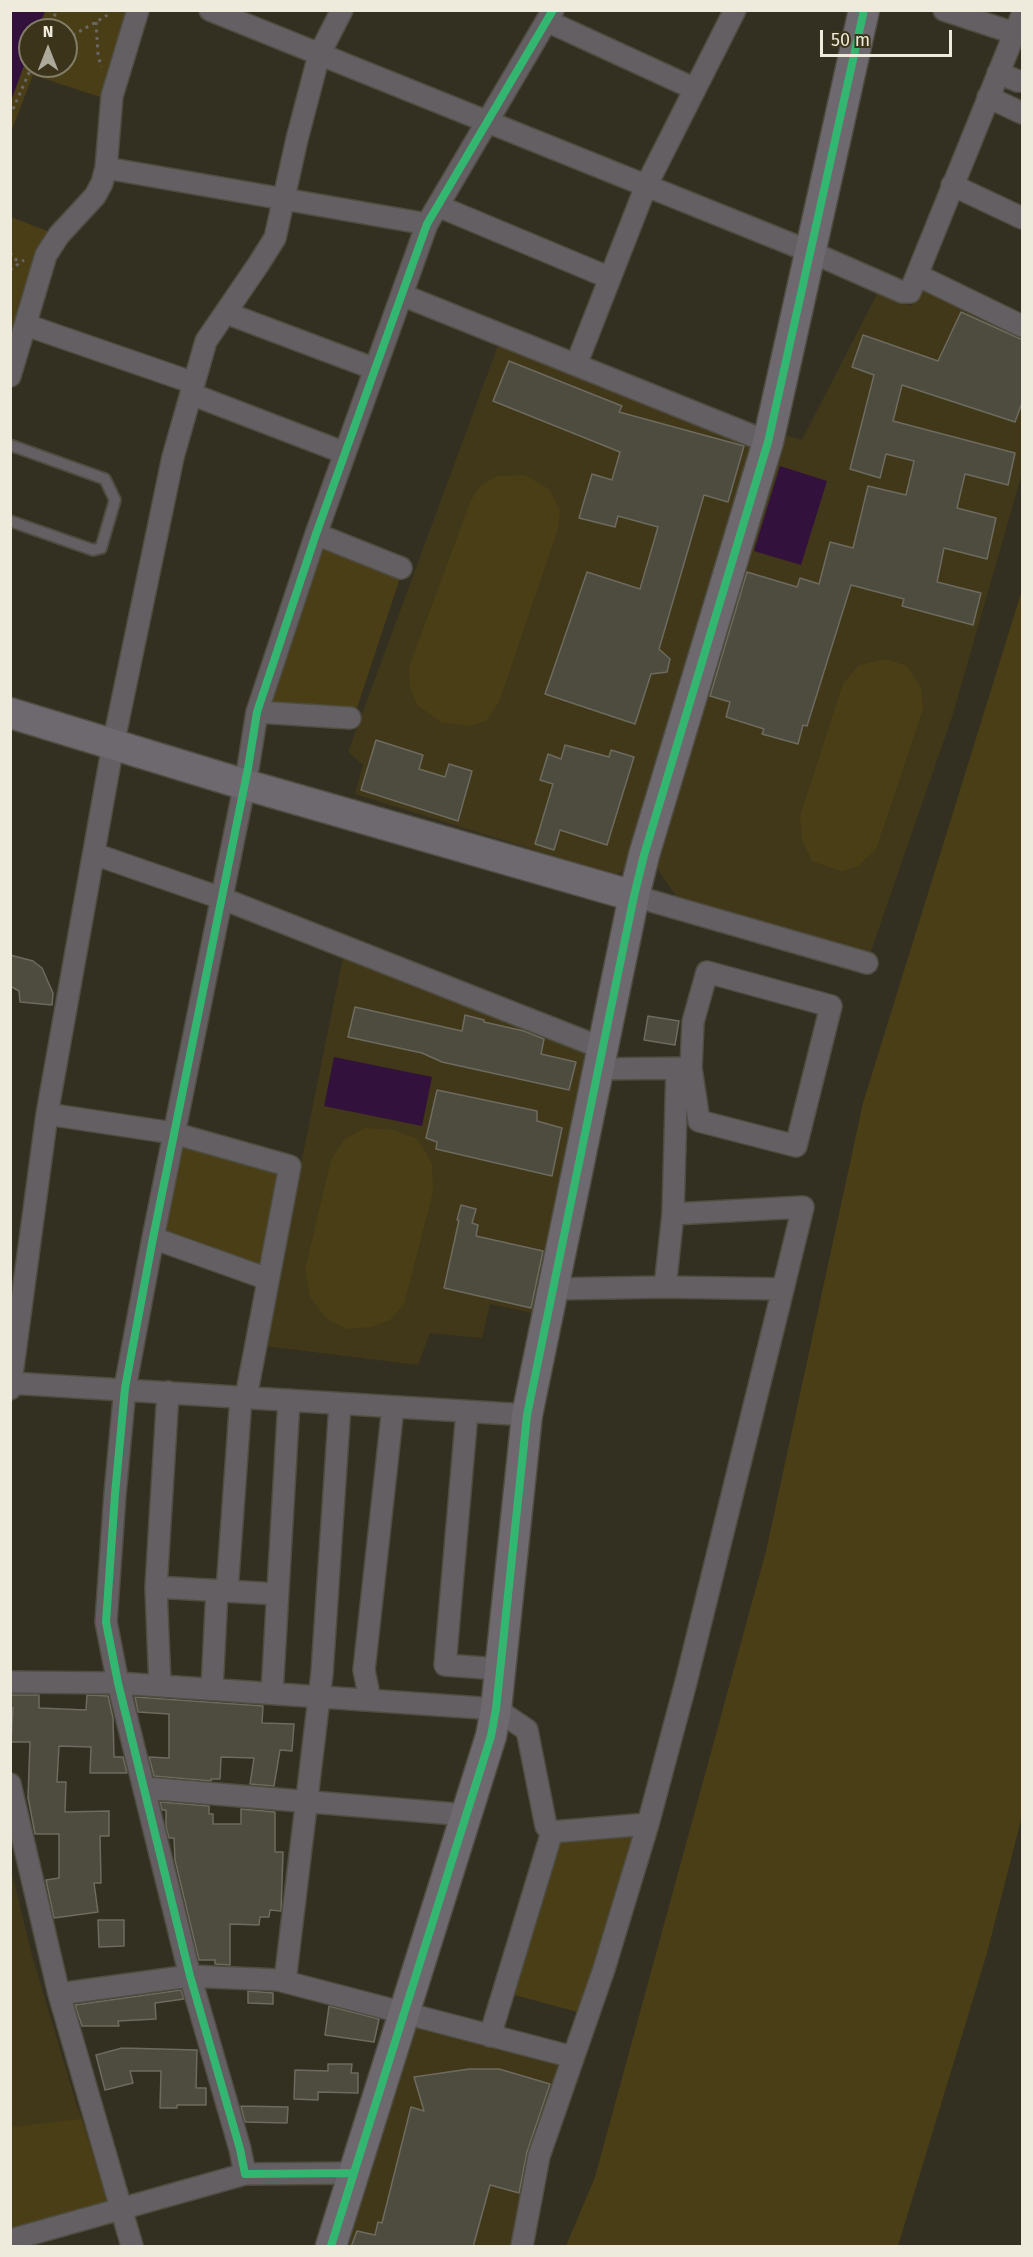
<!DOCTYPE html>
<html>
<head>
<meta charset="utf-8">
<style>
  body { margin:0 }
  #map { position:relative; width:1033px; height:2257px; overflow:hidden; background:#333022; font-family:"Fira Sans",sans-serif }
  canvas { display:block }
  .frame { position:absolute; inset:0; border:12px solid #efebdc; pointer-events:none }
  .north { position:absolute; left:18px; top:18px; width:60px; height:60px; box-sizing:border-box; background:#3b341a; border:2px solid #837d68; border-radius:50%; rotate:0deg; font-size:16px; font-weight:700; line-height:24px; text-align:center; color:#efebdc }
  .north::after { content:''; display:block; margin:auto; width:21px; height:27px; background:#adaa9b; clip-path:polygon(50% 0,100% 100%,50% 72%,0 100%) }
  .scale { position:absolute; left:820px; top:30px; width:132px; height:27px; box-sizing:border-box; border:3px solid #efebdc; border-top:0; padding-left:8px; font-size:18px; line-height:21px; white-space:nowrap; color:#efebdc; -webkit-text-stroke:4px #3b341a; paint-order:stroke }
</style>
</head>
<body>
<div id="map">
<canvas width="1033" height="2257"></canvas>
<div class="frame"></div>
<div class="north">N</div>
<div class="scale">50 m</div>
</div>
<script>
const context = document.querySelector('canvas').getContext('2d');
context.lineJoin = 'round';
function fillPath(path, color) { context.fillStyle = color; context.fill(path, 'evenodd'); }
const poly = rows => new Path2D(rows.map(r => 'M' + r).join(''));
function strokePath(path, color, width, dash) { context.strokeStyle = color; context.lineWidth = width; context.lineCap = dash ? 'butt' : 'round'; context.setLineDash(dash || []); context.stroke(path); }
const built = poly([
  [921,285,1022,333,1022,473,952,717,870,954,676,896,654,864,781,434,802,440,878,292,911,306],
  [499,343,747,442,753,453,626,869,615,875,355,794,363,765,348,752],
  [343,957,588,1050,537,1314,490,1304,482,1338,430,1333,418,1365,264,1346],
  [10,1864,31,1952,77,2106,116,2205,10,2234],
  [420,2026,564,2063,518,2246,343,2246,409,2033]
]);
const green = poly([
  [45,11,130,11,100,97,33,75,11,132,11,95,30,46,30,66,66,66,66,30,37,30],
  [11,217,50,232,11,342],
  [525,475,549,489,560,511,558,529,499,702,486,721,468,726,441,722,417,705,410,687,409,667,471,500,481,485,497,476],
  [319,547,400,578,356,711,269,705],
  [1022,590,1022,1816,987,1953,898,2246,566,2246,595,2177,766,1551,863,1103],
  [886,659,907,666,921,687,923,709,876,849,858,866,842,871,812,861,802,840,800,816,843,684,859,665],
  [364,1128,393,1130,416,1138,432,1163,433,1192,404,1304,390,1320,370,1327,347,1329,327,1319,310,1297,305,1270,331,1160,344,1140],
  [177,1142,280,1171,261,1272,158,1236],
  [636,1833,581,2013,511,1994,561,1840],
  [81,2119,108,2202,11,2229,11,2127]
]);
const water = poly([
  [11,10,45,11,37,30,30,30,30,49,11,101],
  [780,466,827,481,801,565,754,551],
  [334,1057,432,1077,422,1126,324,1106]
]);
const building = poly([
  [961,312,1023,340,1023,400,1015,422,902,385,893,421,1015,453,1008,485,965,474,957,508,996,518,987,559,944,548,937,582,981,593,973,625,902,606,904,599,851,585,807,726,803,725,798,744,762,734,764,729,726,717,730,702,710,696,747,572,797,587,800,578,819,584,830,542,853,548,868,486,906,495,914,461,886,454,880,478,850,469,874,375,852,367,863,335,938,361,961,312],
  [509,361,622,406,619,412,744,446,728,502,704,495,659,649,670,659,667,672,651,674,635,724,545,694,587,572,640,589,658,527,618,516,615,527,579,518,592,474,612,480,620,452,493,401,509,361],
  [376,740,423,755,419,769,445,777,449,764,472,771,458,821,361,790,376,740],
  [565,745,609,757,611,750,634,757,607,845,560,830,554,850,535,844,553,784,540,780,548,754,561,759,565,745],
  [10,955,33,961,42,968,53,993,52,1005,20,1002,19,991,10,986,10,955],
  [355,1007,462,1031,465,1015,484,1020,484,1022,524,1031,544,1039,541,1054,576,1062,569,1090,442,1062,422,1053,348,1037,355,1007],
  [648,1016,679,1021,675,1045,644,1040,648,1016],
  [437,1090,537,1111,537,1121,562,1128,552,1176,436,1149,437,1142,426,1138,437,1090],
  [461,1205,476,1209,472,1223,478,1225,476,1236,543,1251,531,1308,444,1288,459,1220,457,1220,461,1205],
  [10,1695,39,1695,39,1708,86,1710,87,1695,108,1696,113,1718,114,1757,123,1757,127,1773,90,1773,91,1747,59,1746,57,1782,66,1782,65,1812,109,1811,109,1836,100,1836,101,1883,94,1883,98,1912,54,1918,46,1880,59,1878,59,1834,35,1834,28,1797,30,1742,11,1742,13,1708,10,1708,10,1695],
  [135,1697,263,1706,262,1723,294,1724,292,1751,280,1750,274,1786,250,1784,254,1758,221,1757,220,1779,211,1779,211,1781,154,1776,149,1757,169,1758,169,1714,138,1712,135,1697],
  [160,1802,209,1806,209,1814,213,1814,213,1824,241,1824,241,1809,275,1812,275,1852,283,1852,281,1911,270,1910,269,1917,260,1917,259,1925,230,1924,230,1965,215,1964,215,1960,199,1960,175,1860,174,1838,169,1838,166,1827,166,1810,162,1810,160,1802],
  [98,1920,124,1920,124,1946,99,1947,98,1920],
  [181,1990,184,1999,155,2003,156,2019,118,2021,119,2026,82,2026,75,2005,181,1990],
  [248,1991,273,1993,273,2004,248,2003,248,1991],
  [329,2006,379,2019,374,2042,325,2035,329,2006],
  [122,2048,197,2050,196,2088,206,2088,206,2105,177,2105,177,2108,160,2108,161,2071,130,2071,133,2083,105,2090,96,2055,122,2048],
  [328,2064,352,2064,351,2073,358,2073,358,2093,318,2092,318,2100,294,2099,295,2070,328,2071,328,2064],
  [469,2069,499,2069,550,2084,527,2152,519,2193,490,2185,473,2247,351,2247,357,2231,375,2235,378,2222,382,2223,411,2107,424,2111,414,2077,469,2069],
  [241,2106,288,2107,287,2123,245,2122,241,2106]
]);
const path = poly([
  [96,22,98,54,101,67],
  [48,30,57,10],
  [66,39,96,22,109,14,110,10],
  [10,116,32,66],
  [10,253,19,263],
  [10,270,24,260]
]);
const lane = poly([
  [10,445,105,479,115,500,101,548,93,550,10,521]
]);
const street = poly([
  [210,10,811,252,902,292,910,292,1022,15],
  [944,10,1014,33],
  [547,21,695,89],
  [998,73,1018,81,1022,81],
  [988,97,1022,113],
  [106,168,427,224],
  [952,185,1022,218],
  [438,206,610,278],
  [917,275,1022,326],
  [402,295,768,442],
  [226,313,375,369],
  [26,325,194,383],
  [576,365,646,186,735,10],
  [10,376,46,255,59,235,95,196,102,183,106,168,112,96,138,10],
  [191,394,345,453],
  [316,534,401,568],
  [257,712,350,718],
  [94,854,221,898,602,1048],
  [634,896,867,963],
  [597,1069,691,1068,693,1022,707,972,831,1006,796,1146,699,1121,691,1068],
  [47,1114,173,1133,290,1166,246,1397],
  [673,1214,803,1207,783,1289],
  [153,1238,268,1279],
  [665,1287,673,1214,677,1069],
  [10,1383,527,1415],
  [10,1389,47,1114,113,745,173,457,206,341,258,265,275,238,297,139,319,55,342,10],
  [467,1412,445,1665,499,1669],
  [156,1587,277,1594],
  [227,1591,241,1397],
  [10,1682,118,1683,496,1709,527,1730,546,1826,552,1832],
  [160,1686,156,1587,168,1392],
  [212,1689,217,1590],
  [272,1693,289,1400],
  [370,1700,364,1670,393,1407],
  [10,1784,59,1994,132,2246],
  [145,1788,467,1815],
  [285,1981,322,1673,340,1404],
  [59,1994,190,1976,278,1980,573,2057],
  [490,2036,552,1832,648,1824],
  [354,2173,245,2174,240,2149,190,1976,118,1683,106,1622,115,1494,125,1388,153,1238,248,768,257,712,316,534,427,224,553,10],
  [10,2240,245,2174],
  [522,2246,539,2156,604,1969,648,1824,686,1682,783,1289,665,1287,553,1289]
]);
const secondary = poly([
  [10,713,243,784,634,896],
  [331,2246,491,1736,496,1709,527,1415,634,896,644,855,768,442,864,10]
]);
const cycleway = poly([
  [354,2173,245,2174,240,2149,190,1976,118,1683,106,1622,115,1494,125,1388,153,1238,248,768,257,712,316,534,427,224,553,10],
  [331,2246,491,1736,496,1709,527,1415,634,896,644,855,768,442,864,10]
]);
fillPath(built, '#413819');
fillPath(green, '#493e15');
fillPath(water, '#32123c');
fillPath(building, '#4e4b3f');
strokePath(building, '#6d6b5f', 1.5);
strokePath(lane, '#4f4d41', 14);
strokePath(street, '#4f4d41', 24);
strokePath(secondary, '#4f4d41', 33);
strokePath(path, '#6a6666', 3, [3, 4.5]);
strokePath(lane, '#645f63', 10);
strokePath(street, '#645f63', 21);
strokePath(secondary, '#6e686f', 30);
strokePath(cycleway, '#33b770', 8);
</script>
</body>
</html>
